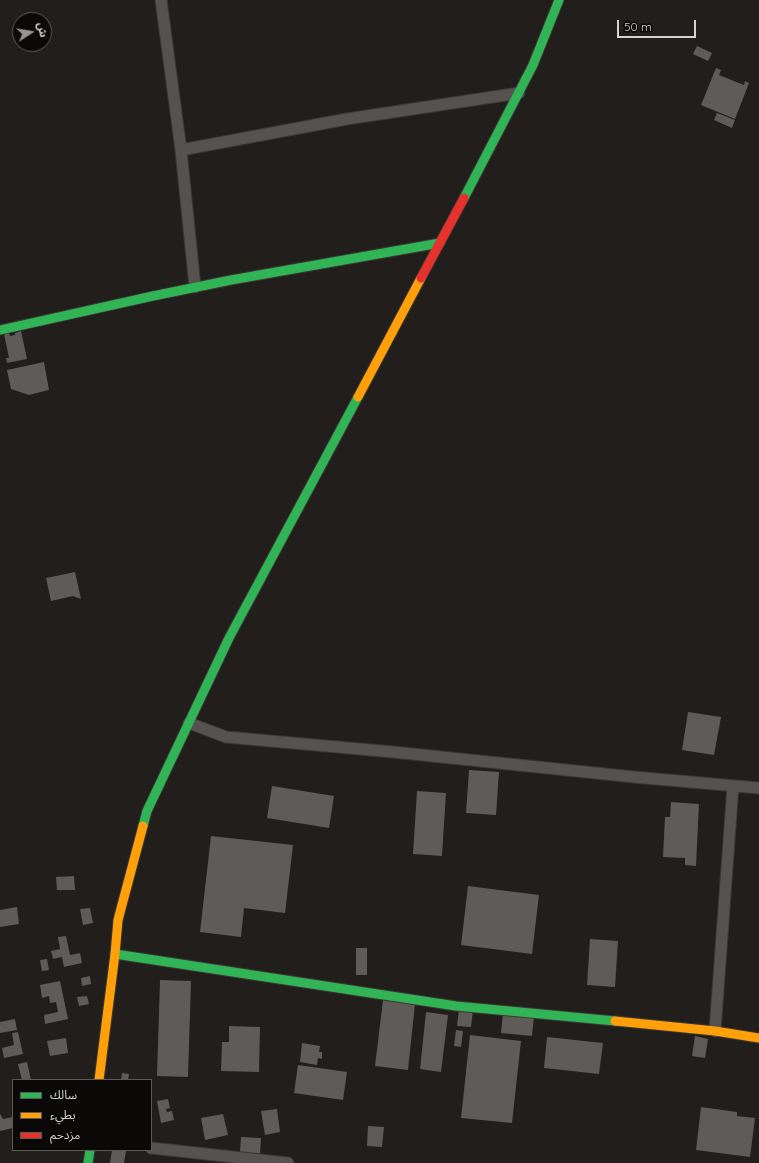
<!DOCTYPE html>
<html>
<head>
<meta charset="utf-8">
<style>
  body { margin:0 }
  #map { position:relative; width:759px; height:1163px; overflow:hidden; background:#211e1b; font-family:Quicksand,"Noto Sans Arabic",sans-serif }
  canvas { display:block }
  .legend { position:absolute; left:12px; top:1079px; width:140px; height:72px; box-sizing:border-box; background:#0b0907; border:1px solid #5d5957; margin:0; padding:5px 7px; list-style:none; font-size:12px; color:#d7d2cf }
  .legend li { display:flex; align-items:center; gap:8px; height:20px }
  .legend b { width:20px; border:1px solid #5d5957 }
  .north { position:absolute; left:12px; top:12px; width:40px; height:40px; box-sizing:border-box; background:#0b0907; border:1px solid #5d5957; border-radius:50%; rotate:78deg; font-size:11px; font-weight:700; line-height:16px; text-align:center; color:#d7d2cf }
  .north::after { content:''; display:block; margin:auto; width:14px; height:18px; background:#979390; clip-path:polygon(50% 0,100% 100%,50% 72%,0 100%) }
  .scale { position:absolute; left:617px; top:20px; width:79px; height:18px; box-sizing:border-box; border:2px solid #d7d2cf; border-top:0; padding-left:5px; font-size:12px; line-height:14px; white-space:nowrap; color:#d7d2cf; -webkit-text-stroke:3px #0b0907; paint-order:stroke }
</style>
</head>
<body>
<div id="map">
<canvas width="759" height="1163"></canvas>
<ul class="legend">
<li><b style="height:5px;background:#30b455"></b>سالك</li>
<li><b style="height:5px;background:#ff9f0a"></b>بطيء</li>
<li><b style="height:5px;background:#e5322d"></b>مزدحم</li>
</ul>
<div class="north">ش</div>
<div class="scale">50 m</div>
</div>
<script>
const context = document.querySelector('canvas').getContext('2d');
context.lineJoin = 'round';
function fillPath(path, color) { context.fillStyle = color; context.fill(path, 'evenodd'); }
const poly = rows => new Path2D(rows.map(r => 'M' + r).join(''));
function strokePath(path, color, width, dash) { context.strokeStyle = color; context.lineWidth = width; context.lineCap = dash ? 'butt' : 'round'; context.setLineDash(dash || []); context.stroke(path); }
const building = poly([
  [697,46,712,53,708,61,693,54],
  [716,68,721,70,719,75,744,85,745,81,749,83,735,119,701,105],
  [717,113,735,120,732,128,714,120],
  [21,331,27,359,7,363,6,358,9,358,4,334,9,333,10,336,15,335,15,333],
  [44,362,49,390,29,395,11,389,7,370],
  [75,572,81,599,73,596,51,601,46,578],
  [688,712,721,717,714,755,682,750],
  [469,770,499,772,496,815,466,813],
  [272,786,334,796,329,828,267,818],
  [417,791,446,793,442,856,413,854],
  [671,802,699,804,696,866,685,865,685,858,663,857,665,817,670,817],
  [211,836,293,845,285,913,244,908,241,937,200,932],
  [74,876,75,890,57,890,56,877],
  [468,886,539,895,532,954,461,945],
  [17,907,19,924,0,927,0,910],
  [90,908,93,923,83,925,80,909],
  [66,936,70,955,80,953,82,963,64,967,62,957,53,959,51,951,60,949,58,937],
  [590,939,618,941,615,987,587,985],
  [356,948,367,948,367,975,356,975],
  [47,959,49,970,42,971,40,960],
  [90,976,91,984,82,986,81,978],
  [160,980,191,981,188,1077,157,1076],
  [60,981,68,1019,45,1024,44,1015,58,1012,56,1002,50,1003,49,996,42,998,40,985],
  [87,996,89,1004,79,1006,77,997],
  [383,1000,415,1004,408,1070,375,1066],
  [459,1008,473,1010,471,1027,457,1026],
  [426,1012,448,1015,441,1072,420,1069],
  [503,1013,534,1016,532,1036,501,1033],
  [15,1019,17,1030,0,1033,0,1022],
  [229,1026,260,1027,259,1072,221,1071,222,1042,229,1042],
  [456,1030,463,1031,461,1047,454,1046],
  [18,1032,23,1054,4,1058,2,1048,14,1045,12,1033],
  [470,1035,521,1041,512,1123,461,1118],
  [695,1036,708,1039,705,1058,692,1056],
  [547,1037,603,1043,599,1074,544,1068],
  [66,1038,68,1053,50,1056,47,1041],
  [302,1043,320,1046,319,1052,322,1052,322,1059,318,1058,317,1065,300,1062],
  [27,1062,31,1080,22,1080,18,1064],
  [298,1065,347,1072,343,1100,294,1093],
  [122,1073,129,1074,128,1080,121,1080],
  [168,1099,170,1108,166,1109,167,1112,172,1111,174,1120,161,1123,157,1101],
  [701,1107,737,1112,737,1116,755,1118,750,1157,696,1150],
  [277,1109,280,1132,265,1135,261,1111],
  [0,1114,3,1119,13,1117,13,1128,0,1131],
  [223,1114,228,1135,205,1140,201,1118],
  [368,1126,384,1127,382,1147,367,1146],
  [241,1137,261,1138,260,1154,240,1152],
  [112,1150,126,1151,124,1163,110,1163]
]);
const street = poly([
  [161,0,181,150,195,287],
  [181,150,347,119,519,93],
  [189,723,226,737,393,752,634,777,759,788],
  [715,1031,733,786],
  [151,1148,288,1163]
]);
const fast = poly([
  [464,198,533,65,559,0],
  [0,330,153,296,231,280,440,243],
  [143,826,147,811,229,638,358,397],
  [115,954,456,1006,615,1021],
  [88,1163,90,1150]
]);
const slow = poly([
  [358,397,421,278],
  [615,1021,715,1031,759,1038],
  [99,1080,115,954,118,920,143,826]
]);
const jam = poly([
  [421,278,464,198]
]);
fillPath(building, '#5e5b59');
strokePath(street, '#3b3836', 13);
strokePath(fast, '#3b3836', 11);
strokePath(slow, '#3b3836', 11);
strokePath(jam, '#3b3836', 11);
strokePath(street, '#555250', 11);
strokePath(fast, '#30b455', 9);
strokePath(slow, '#ff9f0a', 9);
strokePath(jam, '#e5322d', 9);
</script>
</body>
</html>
